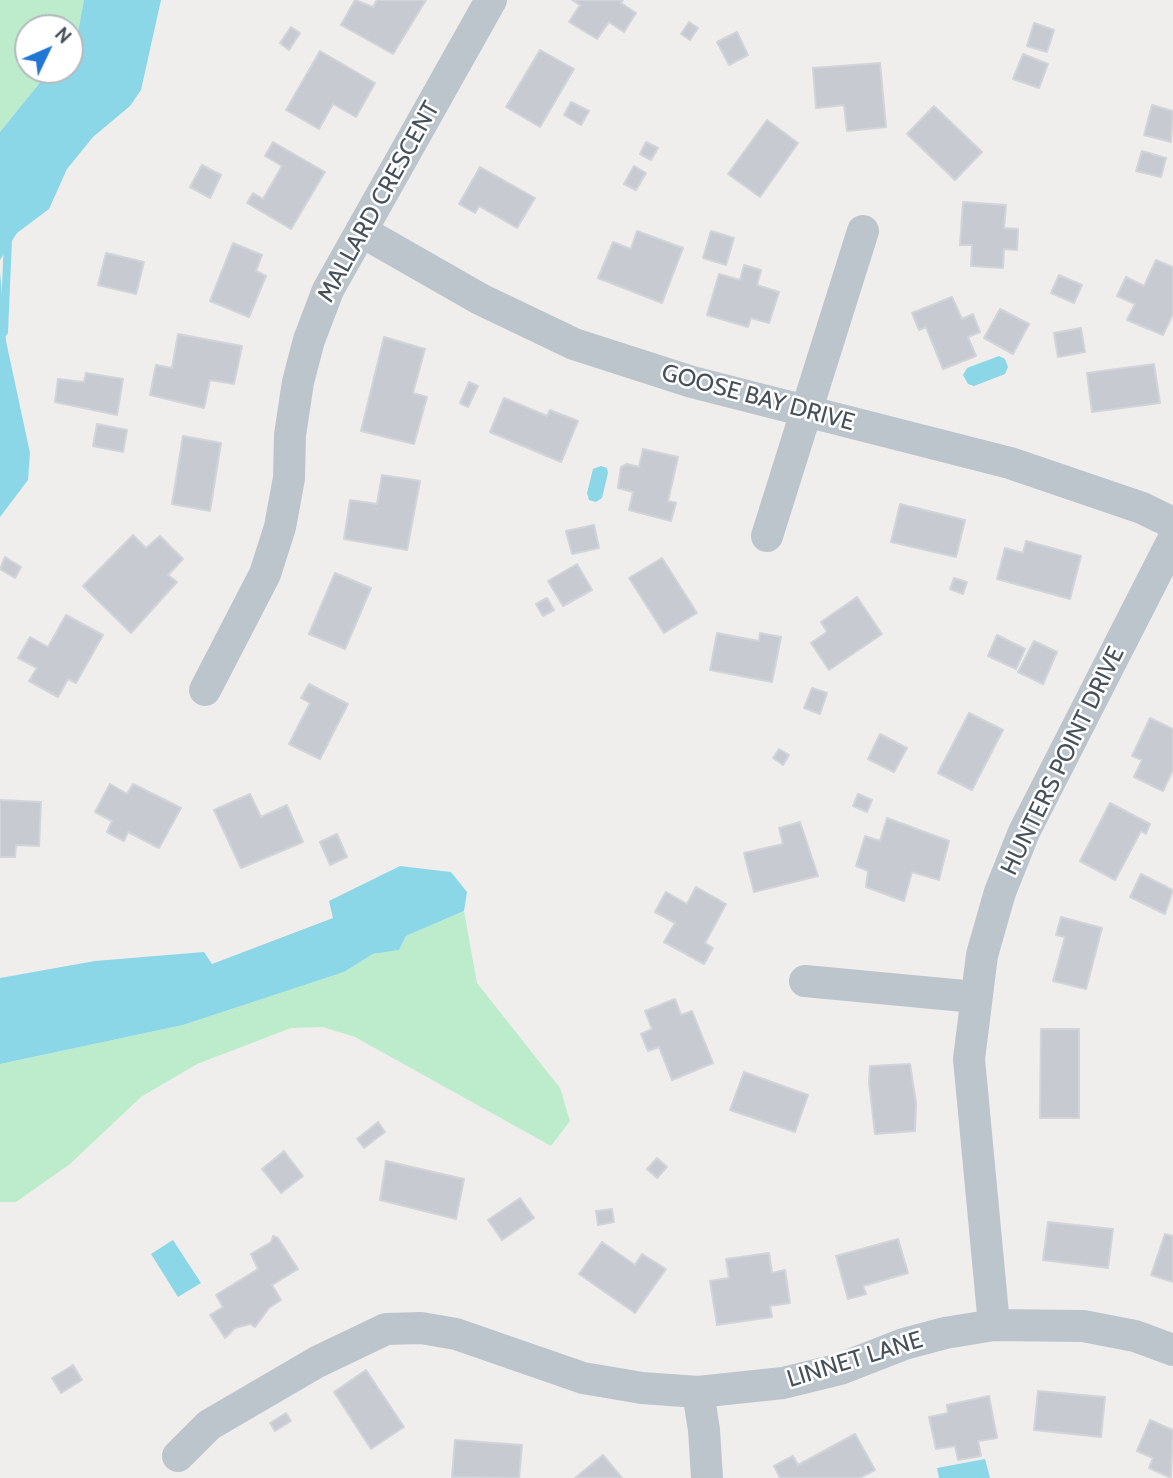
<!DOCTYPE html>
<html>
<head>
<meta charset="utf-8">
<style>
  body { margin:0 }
  #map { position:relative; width:1173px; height:1478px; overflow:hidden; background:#f0eded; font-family:Cabin,sans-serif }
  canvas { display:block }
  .north { position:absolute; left:14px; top:14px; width:70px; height:70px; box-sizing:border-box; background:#fff; border:2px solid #b5b9bd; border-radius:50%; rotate:46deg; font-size:19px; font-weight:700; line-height:28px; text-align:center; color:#46515a }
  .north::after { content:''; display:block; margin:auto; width:24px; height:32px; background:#2277d5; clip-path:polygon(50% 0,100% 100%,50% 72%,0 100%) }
</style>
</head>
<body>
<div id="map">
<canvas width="1173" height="1478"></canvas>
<div class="north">N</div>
</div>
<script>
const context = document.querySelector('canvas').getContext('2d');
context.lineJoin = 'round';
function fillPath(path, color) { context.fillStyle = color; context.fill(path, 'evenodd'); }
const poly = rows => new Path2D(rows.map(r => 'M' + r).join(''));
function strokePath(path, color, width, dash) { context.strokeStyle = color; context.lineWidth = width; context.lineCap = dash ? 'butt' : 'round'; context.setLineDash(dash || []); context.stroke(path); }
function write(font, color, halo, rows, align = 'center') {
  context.font = font + ' Cabin,sans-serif'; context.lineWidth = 5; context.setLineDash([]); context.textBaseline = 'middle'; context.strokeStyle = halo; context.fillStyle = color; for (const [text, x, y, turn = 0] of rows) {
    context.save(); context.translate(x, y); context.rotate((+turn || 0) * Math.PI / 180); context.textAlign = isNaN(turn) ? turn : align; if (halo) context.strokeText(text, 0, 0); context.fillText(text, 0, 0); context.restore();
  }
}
const green = poly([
  [0,0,84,0,77,37,70,45,70,28,28,28,28,70,50,70,0,132],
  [464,911,477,983,560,1088,570,1121,551,1146,355,1037,323,1027,291,1028,197,1064,141,1097,70,1164,16,1202,0,1202,0,1064,183,1025,344,972,373,954,399,950,406,936]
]);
const water = poly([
  [84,0,161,0,141,90,130,106,93,137,67,169,49,209,17,233,0,260,0,132,50,70,70,70,70,45,77,37],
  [0,272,6,341,30,453,28,480,0,517],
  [999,356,1005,359,1008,367,1005,374,974,386,968,384,963,375,967,368],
  [601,466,607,468,608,473,602,498,596,502,589,500,587,493,593,469],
  [400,866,451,872,467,892,464,911,406,936,399,950,373,954,344,972,183,1025,0,1064,0,978,95,961,204,952,212,964,333,918,329,901],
  [173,1240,201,1283,178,1297,151,1254],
  [985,1459,990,1478,939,1478,937,1468]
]);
const stream = poly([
  [4,332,8,240]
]);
const building = poly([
  [355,0,373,7,377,0,426,0,393,54,341,25,355,0],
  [572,0,623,0,621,3,636,13,624,32,609,22,597,39,569,22,580,5,572,0],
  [689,22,698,28,690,40,681,34,689,22],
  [1034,23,1054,30,1047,52,1027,46,1034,23],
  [291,27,300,33,289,50,280,43,291,27],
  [737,32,748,55,729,65,717,42,737,32],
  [540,50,574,69,540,127,506,107,540,50],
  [320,51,375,83,356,117,333,104,319,129,286,110,320,51],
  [1023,54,1048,64,1039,88,1013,79,1023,54],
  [880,63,886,127,847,131,844,105,816,108,813,68,880,63],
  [571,102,589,111,581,125,564,115,571,102],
  [1152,105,1173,111,1171,142,1144,135,1152,105],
  [934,106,982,152,955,180,907,134,934,106],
  [767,120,798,143,760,197,728,174,767,120],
  [273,142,325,172,291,229,247,203,253,193,263,199,282,166,265,156,273,142],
  [646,142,658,148,651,160,640,154,646,142],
  [1142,151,1166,158,1161,177,1136,171,1142,151],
  [202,165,221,175,210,198,190,187,202,165],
  [634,166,646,173,636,190,624,184,634,166],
  [480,167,535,198,517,228,479,206,475,213,459,204,480,167],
  [963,202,1006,205,1004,228,1018,229,1017,250,1004,249,1003,268,971,266,972,245,960,245,963,202],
  [637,231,683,248,662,303,598,278,613,242,631,249,637,231],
  [711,231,734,238,726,265,703,258,711,231],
  [233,243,262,255,256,271,266,276,249,317,210,301,233,243],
  [106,253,144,262,136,294,98,285,106,253],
  [1156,260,1173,267,1173,314,1163,335,1127,320,1135,304,1117,296,1126,277,1144,286,1156,260],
  [744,265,761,270,757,285,779,292,769,323,751,318,748,327,707,315,719,274,740,280,744,265],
  [1059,275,1082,285,1074,303,1051,293,1059,275],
  [952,297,962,319,973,314,980,332,968,337,976,356,943,369,926,327,919,330,912,313,952,297],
  [1000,309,1029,324,1013,354,984,338,1000,309],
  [1081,328,1085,352,1058,357,1054,333,1081,328],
  [178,334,242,346,234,384,210,380,204,408,150,395,156,365,172,368,178,334],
  [384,337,425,349,413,393,427,397,414,444,361,431,384,337],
  [1154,364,1160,403,1092,412,1087,373,1154,364],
  [86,373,123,379,117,415,55,402,58,379,84,382,86,373],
  [469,382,478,386,468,407,460,403,469,382],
  [504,398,547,416,550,410,578,421,561,462,490,432,504,398],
  [97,424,127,430,123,452,93,446,97,424],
  [183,436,221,443,210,511,172,504,183,436],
  [643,449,678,457,668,501,676,503,671,521,629,510,633,492,618,488,621,467,627,464,639,467,643,449],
  [382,475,420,481,407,550,344,539,350,500,377,504,382,475],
  [900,504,965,520,956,557,891,542,900,504],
  [594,525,599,548,572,554,566,531,594,525],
  [133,535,146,548,160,536,183,559,168,575,177,582,131,633,83,586,133,535],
  [1026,541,1081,556,1070,599,997,579,1005,548,1023,553,1026,541],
  [5,557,21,567,15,578,0,569,5,557],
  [662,558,697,613,664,633,629,578,662,558],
  [577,564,592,590,563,606,548,581,577,564],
  [335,573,371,588,345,649,309,634,335,573],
  [954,578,967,582,963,594,950,589,954,578],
  [857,597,882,634,829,670,811,643,827,632,821,622,857,597],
  [547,598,554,610,543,616,536,604,547,598],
  [66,615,103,635,76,683,68,679,58,697,29,681,37,668,18,658,30,637,48,647,66,615],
  [717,633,759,641,760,633,781,637,772,682,710,670,717,633],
  [997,635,1025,649,1016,669,988,656,997,635],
  [1034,641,1057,652,1043,684,1018,672,1034,641],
  [309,684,348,704,320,759,289,744,310,703,301,698,309,684],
  [812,688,827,693,820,714,804,708,812,688],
  [969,713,1003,730,972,790,938,773,969,713],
  [1150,718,1173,729,1173,770,1163,791,1134,777,1142,760,1132,756,1150,718],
  [880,734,907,748,894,772,868,759,880,734],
  [779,749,789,755,783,765,773,758,779,749],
  [110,784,127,794,133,784,181,808,159,848,128,832,124,841,107,832,112,821,95,812,110,784],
  [250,794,261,817,287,805,303,842,241,868,214,810,250,794],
  [858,794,872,800,867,812,853,806,858,794],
  [0,800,41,802,39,846,16,845,15,857,0,857,0,800],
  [1110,803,1150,824,1146,834,1141,831,1115,880,1080,861,1110,803],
  [887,818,949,841,939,880,912,872,904,901,866,887,868,871,856,866,865,836,880,841,887,818],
  [800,822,818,876,754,892,744,853,783,844,779,828,800,822],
  [337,834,347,857,330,865,320,842,337,834],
  [1141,874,1173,890,1165,914,1130,897,1141,874],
  [696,887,726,904,705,943,713,948,704,964,664,942,675,923,655,912,666,892,687,904,696,887],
  [1061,917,1102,928,1086,989,1053,981,1065,937,1056,935,1061,917],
  [675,999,681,1015,692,1011,713,1063,672,1080,659,1047,648,1051,641,1034,652,1029,645,1011,675,999],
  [1041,1029,1079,1029,1079,1118,1040,1118,1041,1029],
  [910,1064,916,1103,915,1131,875,1134,869,1082,870,1066,910,1064],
  [744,1072,808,1095,795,1132,730,1110,744,1072],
  [378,1122,385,1132,364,1148,357,1139,378,1122],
  [284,1151,303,1176,281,1193,262,1169,284,1151],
  [657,1158,667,1167,657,1178,647,1169,657,1158],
  [386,1161,464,1179,456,1219,380,1200,386,1161],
  [520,1198,534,1218,502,1240,488,1220,520,1198],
  [612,1209,614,1222,598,1225,596,1211,612,1209],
  [1048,1222,1113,1229,1108,1268,1043,1260,1048,1222],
  [1165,1234,1173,1236,1173,1282,1151,1275,1165,1234],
  [273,1236,278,1238,298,1269,272,1285,281,1300,269,1308,255,1327,250,1324,235,1328,225,1338,210,1315,223,1307,216,1295,258,1269,251,1254,271,1242,273,1236],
  [898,1239,908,1273,863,1286,866,1294,848,1299,836,1256,898,1239],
  [602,1242,635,1265,642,1254,666,1269,635,1313,579,1274,602,1242],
  [769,1253,772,1273,785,1270,790,1303,770,1306,772,1317,717,1325,710,1281,729,1278,726,1259,769,1253],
  [73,1365,82,1380,61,1393,52,1378,73,1365],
  [366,1370,404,1427,371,1449,334,1392,366,1370],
  [1038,1391,1105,1397,1101,1437,1034,1430,1038,1391],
  [989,1396,997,1438,978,1441,981,1456,958,1460,955,1446,936,1449,929,1417,948,1413,947,1405,989,1396],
  [286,1413,291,1421,275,1431,270,1423,286,1413],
  [1150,1420,1173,1430,1171,1478,1149,1468,1153,1458,1137,1451,1150,1420],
  [855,1434,875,1470,860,1478,780,1478,774,1466,793,1456,798,1465,855,1434],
  [455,1440,522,1445,519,1478,452,1477,455,1440],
  [603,1455,622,1478,575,1478,603,1455]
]);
const minor = poly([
  [361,231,480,299,574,344,692,382,1010,463,1142,508,1173,523],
  [767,536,863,231],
  [205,690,265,574,280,527,289,478,290,435,298,382,309,340,328,290,491,0],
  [805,981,975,997],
  [994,1325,969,1059,982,955,1000,892,1024,832,1173,540],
  [698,1392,704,1430,707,1478],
  [178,1456,209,1425,317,1362,386,1329,421,1328,456,1334,583,1378,642,1388,698,1392,783,1383,840,1369,904,1344,945,1333,994,1325,1083,1326,1135,1336,1173,1350]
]);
const streetNames = [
  ["MALLARD CRESCENT",379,202,-61],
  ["GOOSE BAY DRIVE",758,398,15],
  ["HUNTERS POINT DRIVE",1063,761,-64],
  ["LINNET LANE",855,1360,-17]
];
fillPath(green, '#bdeccd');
fillPath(water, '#8cd7e7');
strokePath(stream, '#8cd7e7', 8);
fillPath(building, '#c7cad0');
strokePath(building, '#d1d4d9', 2);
strokePath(minor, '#bcc5cc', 32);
write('24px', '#46515a', '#fff', streetNames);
</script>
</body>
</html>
